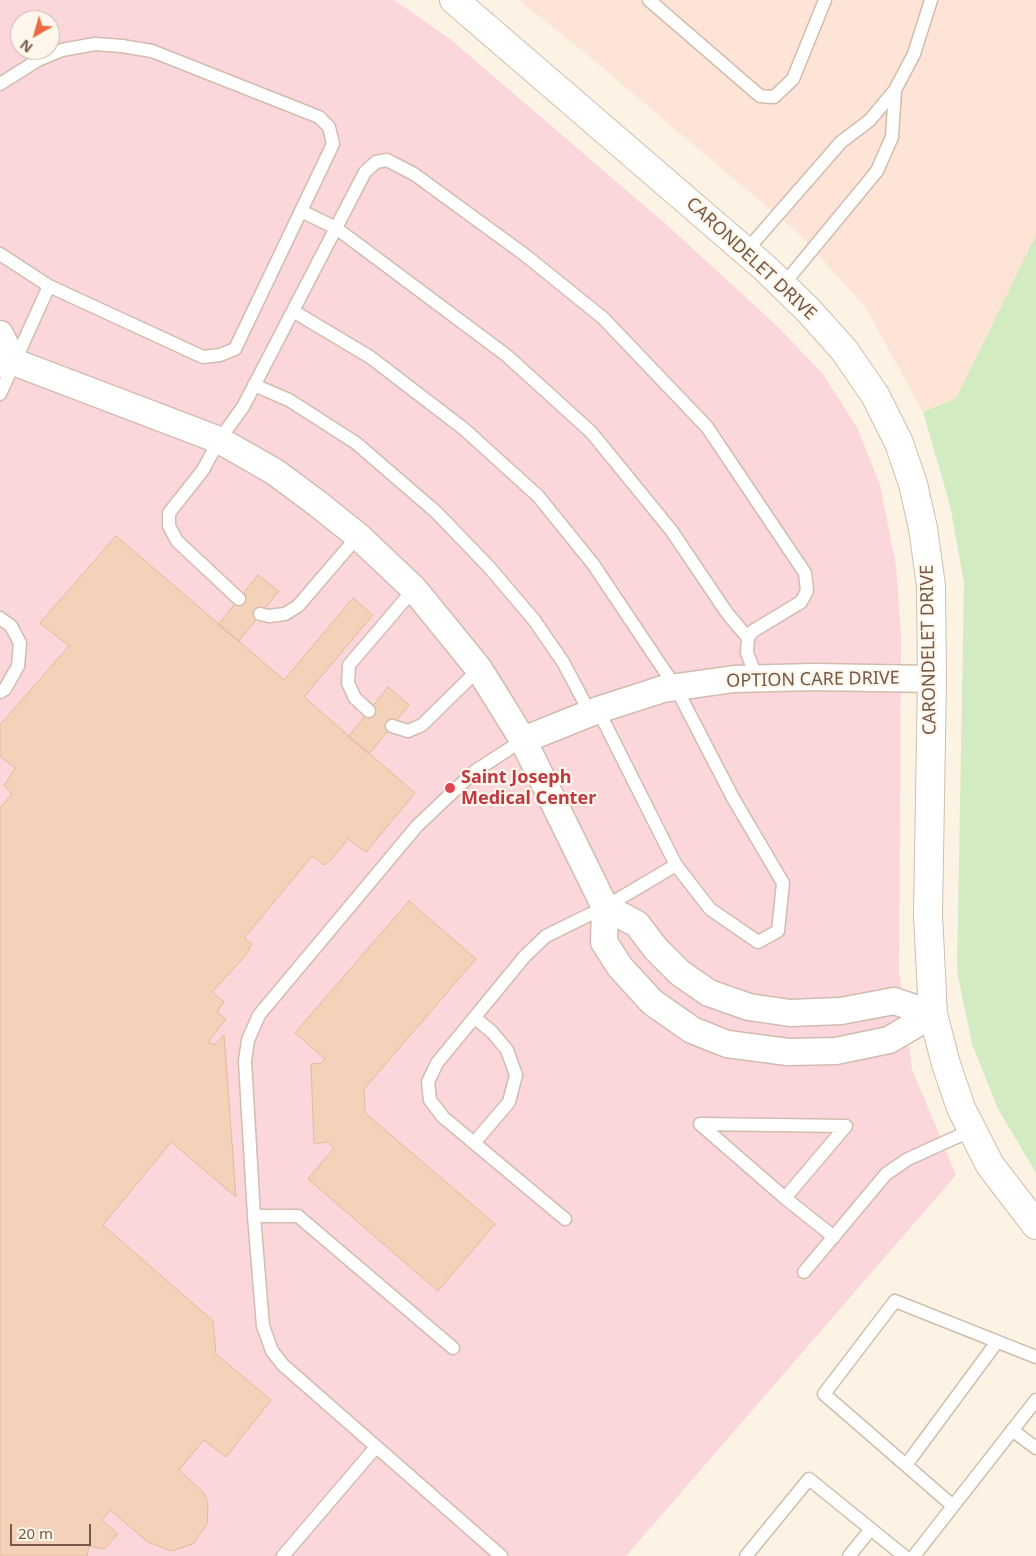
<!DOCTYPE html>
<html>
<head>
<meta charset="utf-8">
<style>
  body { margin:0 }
  #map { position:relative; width:1036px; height:1556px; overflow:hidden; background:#fdf3e4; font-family:"Noto Sans",sans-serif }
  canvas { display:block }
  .north { position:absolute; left:10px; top:10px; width:50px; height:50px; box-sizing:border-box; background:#fff7eb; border:1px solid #c8b8aa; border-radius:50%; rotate:218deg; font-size:14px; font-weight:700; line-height:20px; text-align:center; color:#765948 }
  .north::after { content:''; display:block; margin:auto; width:18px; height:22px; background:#ec6b44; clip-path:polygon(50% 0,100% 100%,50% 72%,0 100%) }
  .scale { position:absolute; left:10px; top:1524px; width:81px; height:22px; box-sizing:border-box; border:2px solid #765948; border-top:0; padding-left:6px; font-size:15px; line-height:18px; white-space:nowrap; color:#765948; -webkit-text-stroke:4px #fff7eb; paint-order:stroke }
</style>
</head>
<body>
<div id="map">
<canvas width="1036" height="1556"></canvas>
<div class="north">N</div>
<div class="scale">20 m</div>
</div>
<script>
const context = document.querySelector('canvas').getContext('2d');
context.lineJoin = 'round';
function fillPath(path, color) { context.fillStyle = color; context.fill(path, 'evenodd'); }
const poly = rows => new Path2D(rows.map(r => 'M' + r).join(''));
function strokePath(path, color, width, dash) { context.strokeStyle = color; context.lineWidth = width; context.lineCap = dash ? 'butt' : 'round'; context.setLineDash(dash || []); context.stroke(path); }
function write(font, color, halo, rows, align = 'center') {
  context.font = font + ' "Noto Sans",sans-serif'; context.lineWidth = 4.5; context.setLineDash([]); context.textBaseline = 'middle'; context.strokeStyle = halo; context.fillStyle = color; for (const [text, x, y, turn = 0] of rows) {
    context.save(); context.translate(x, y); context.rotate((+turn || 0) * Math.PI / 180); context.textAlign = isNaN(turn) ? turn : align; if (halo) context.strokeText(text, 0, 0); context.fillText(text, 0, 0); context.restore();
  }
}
const commercial = poly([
  [518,0,1036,0,1036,235,956,398,923,412,866,308,800,235,579,48]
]);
const medical = poly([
  [0,0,394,0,450,39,669,227,776,325,822,373,857,427,880,485,896,565,901,635,899,972,912,1069,956,1175,626,1556,0,1556],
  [20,20,50,20,50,50,20,50]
]);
const green = poly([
  [1036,235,1036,1173,998,1109,972,1044,957,971,964,583,950,505,923,412,956,398]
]);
const building = poly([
  [116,536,284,680,353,598,373,615,304,697,415,793,366,852,348,839,331,860,324,865,312,856,244,938,252,944,245,956,212,992,224,1002,217,1012,226,1019,208,1042,214,1045,224,1035,236,1197,171,1142,103,1225,213,1321,216,1354,271,1400,226,1457,204,1440,179,1470,203,1492,208,1503,207,1524,193,1544,171,1551,148,1542,110,1510,102,1520,118,1534,104,1549,89,1546,87,1556,0,1556,0,808,12,794,4,786,15,768,0,756,0,725,69,646,40,623,116,536],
  [258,575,279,591,239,641,218,625,258,575],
  [388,687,409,705,369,754,348,737,388,687],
  [409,901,476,959,364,1089,365,1113,495,1224,438,1291,308,1179,334,1148,327,1142,314,1144,311,1064,321,1063,325,1059,295,1033,409,901]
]);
const service = poly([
  [649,0,760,96,774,97,793,79,825,0],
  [0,84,38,60,62,50,95,44,122,46,152,51,319,117,329,127,333,144,235,349,220,355,203,357,49,286,0,254],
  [301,211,336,228,506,355,591,432,671,530,727,613,748,638],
  [746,251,841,142,870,120,895,90,914,54,931,0],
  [783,285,877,171,892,137,895,90],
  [293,311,370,357,464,429,538,496,593,564,676,688,733,798,783,883,778,931,758,942,710,909,676,865],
  [254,385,289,400,356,443,436,512,489,567,534,620,563,662,590,713],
  [0,394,49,286],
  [239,599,177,541,169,526,169,513,203,470,219,440,243,407,365,172,376,162,387,160,414,174,525,255,603,318,707,427,805,573,807,591,801,602,753,631,748,638,747,653,757,678],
  [260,614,269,616,285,614,298,606,358,536],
  [0,618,11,626,20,643,18,666,5,689,0,692],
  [369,711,355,698,348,683,349,665,414,589],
  [392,726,408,731,422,725,479,669],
  [474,1143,509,1102,516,1075,507,1050,492,1032,475,1018],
  [785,1198,846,1126,700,1124,785,1198,834,1237],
  [254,1216,298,1216,453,1348],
  [565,1219,443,1117,430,1100,428,1082,437,1063,525,956,546,936,605,907,676,865,598,710],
  [804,1272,886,1174,908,1159,972,1130],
  [1012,1430,1036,1448],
  [906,1465,997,1342],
  [953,1506,824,1394,895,1301,1036,1357],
  [283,1556,376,1447],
  [501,1556,283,1365,272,1351,263,1326,254,1216,245,1061,248,1040,259,1015,417,826,475,771,523,740],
  [746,1556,809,1479,904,1556],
  [849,1556,871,1529],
  [914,1556,1036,1400]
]);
const minor = poly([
  [0,334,14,362],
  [0,364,14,362,219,440,275,472,318,504,358,536,414,589,479,669,523,740,605,907,604,942,620,967,652,1002,692,1030,727,1044,788,1052,836,1051,889,1040,933,1014],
  [523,740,598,710,663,689,734,679,814,677,932,679],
  [605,907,637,924,656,949,680,973,709,993,749,1007,790,1013,841,1011,894,1001,933,1014]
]);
const tertiary = poly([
  [454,0,765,268,809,311,844,350,875,395,899,443,913,484,923,528,931,586,932,679,928,915,933,1014,946,1064,961,1108,990,1165,1036,1225]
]);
const markers = [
  [450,788,6,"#e0444e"]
];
const streetNames = [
  ["CARONDELET DRIVE",751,259,43],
  ["CARONDELET DRIVE",929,650,-91],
  ["OPTION CARE DRIVE",813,680,-1]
];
const healthNames = [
  ["Saint Joseph",461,778],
  ["Medical Center",461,799]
];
fillPath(commercial, '#fee3d7');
fillPath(medical, '#fbd6da');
fillPath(green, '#d2ebc1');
fillPath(building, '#f4d2ba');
strokePath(building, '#e7b89a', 1);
strokePath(service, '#d1bdac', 15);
strokePath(minor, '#d1bdac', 29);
strokePath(tertiary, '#d1bdac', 30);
strokePath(service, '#fff', 12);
strokePath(minor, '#fff', 26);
strokePath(tertiary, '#fff', 28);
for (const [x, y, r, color] of markers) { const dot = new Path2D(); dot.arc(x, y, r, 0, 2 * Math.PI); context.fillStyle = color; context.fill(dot); strokePath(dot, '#fff7eb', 2); }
write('18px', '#765948', '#fff7eb', streetNames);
write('bold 18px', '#be3a42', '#fff7eb', healthNames, 'left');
</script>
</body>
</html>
